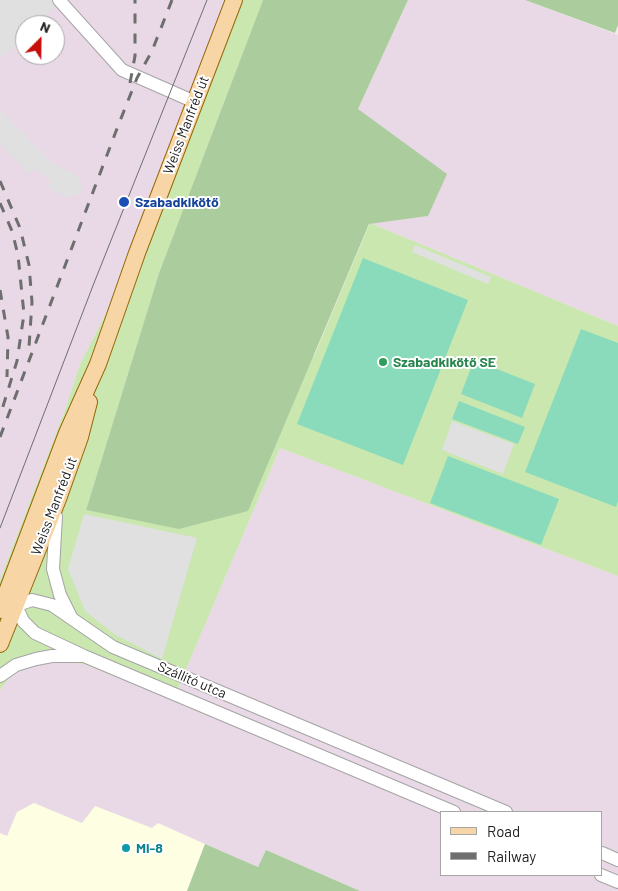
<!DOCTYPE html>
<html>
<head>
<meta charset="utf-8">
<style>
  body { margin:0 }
  #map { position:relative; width:618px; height:891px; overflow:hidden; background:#f0ede7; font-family:Barlow,sans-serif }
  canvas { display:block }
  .legend { position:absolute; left:440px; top:811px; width:162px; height:65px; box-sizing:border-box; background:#fff; border:1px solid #a6a6a6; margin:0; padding:6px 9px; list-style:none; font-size:15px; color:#202020 }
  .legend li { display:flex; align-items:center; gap:10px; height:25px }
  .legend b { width:25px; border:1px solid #a6a6a6 }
  .north { position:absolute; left:15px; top:15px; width:50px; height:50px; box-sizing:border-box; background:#fff; border:1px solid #a6a6a6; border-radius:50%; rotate:23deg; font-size:14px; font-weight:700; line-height:20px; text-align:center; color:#202020 }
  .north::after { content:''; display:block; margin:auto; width:18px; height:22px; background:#c60d0a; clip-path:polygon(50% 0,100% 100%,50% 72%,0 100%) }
</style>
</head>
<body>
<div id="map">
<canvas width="618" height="891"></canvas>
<ul class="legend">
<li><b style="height:6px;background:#f7d5a5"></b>Road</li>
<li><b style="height:6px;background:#6e6e6e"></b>Railway</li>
</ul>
<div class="north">N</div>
</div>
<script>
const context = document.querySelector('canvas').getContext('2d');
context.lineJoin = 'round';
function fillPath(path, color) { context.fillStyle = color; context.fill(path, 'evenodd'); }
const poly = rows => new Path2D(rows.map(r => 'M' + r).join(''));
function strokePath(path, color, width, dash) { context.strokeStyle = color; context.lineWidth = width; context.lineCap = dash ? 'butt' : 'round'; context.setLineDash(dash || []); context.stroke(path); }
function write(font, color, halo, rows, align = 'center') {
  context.font = font + ' Barlow,sans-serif'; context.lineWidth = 4; context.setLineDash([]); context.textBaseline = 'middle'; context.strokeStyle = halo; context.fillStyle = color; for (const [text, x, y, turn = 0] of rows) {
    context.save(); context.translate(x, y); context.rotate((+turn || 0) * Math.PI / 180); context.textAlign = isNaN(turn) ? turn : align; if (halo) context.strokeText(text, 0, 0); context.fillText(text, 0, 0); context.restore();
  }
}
const industrial = poly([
  [0,0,234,0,137,253,80,364,65,410,0,580],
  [25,25,55,25,55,55,25,55],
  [408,0,525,0,618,35,618,326,370,223,428,216,358,109],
  [280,448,618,576,618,891,360,891,266,850,258,867,205,844,187,891,0,891,0,690,11,676,27,668,46,663,63,662,84,664,173,700],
  [442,812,602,812,602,875,442,875]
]);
const education = poly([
  [34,803,82,823,95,806,152,828,158,823,205,844,187,891,0,891,0,833,7,836,17,812]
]);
const grass = poly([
  [234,0,263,0,159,273,86,510,314,356,370,223,618,326,618,576,280,448,173,700,84,664,63,662,46,663,27,668,11,676,0,690,0,580,65,410,80,364,137,253]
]);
const forest = poly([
  [263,0,408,0,358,109,447,174,428,216,369,224,248,511,179,529,86,510,159,273],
  [525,0,618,0,618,25,615,33],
  [205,844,258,867,266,850,360,891,187,891]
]);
const pitch = poly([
  [363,258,468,300,403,465,297,424],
  [581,329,618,343,618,501,616,507,525,472],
  [474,360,535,384,522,418,461,394],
  [459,401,525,427,518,444,452,419],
  [448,456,559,499,541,545,430,503]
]);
const parking = poly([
  [0,0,51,0,56,6,36,25,25,25,25,36,0,59],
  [0,110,51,162,79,177,79,183,83,187,79,195,72,195,68,198,48,188,51,181,34,169,29,174,0,144],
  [415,245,491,277,488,284,412,252],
  [452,421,514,444,503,474,442,450],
  [84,514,197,538,162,659,114,634,85,611,68,569]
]);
const minor = poly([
  [59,0,122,70,195,102],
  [56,516,53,569,60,595,71,617],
  [14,601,23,621,35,633,84,656,454,812],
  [9,608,32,600,52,605,113,647,506,812],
  [0,676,16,665,36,659,52,656,81,656],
  [602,853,618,860],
  [601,875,618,882]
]);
const major = poly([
  [0,610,67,433,98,364,137,253,234,0],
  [0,644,58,499,80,437,89,402]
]);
const tram = poly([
  [0,528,94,283,207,0]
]);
const rail = poly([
  [130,83,135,56,135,0],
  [0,181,20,228,29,265,32,302,29,347],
  [0,203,12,231,18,255,24,314,17,361,0,416],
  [0,290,8,337,7,377],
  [0,437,118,126,137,78,152,51,172,0]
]);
const markers = [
  [124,202,6,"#1a4fb4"],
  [383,362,5,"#2e9e5b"],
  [126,848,5,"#0f9aa8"]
];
const streetNames = [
  ["Weiss Manfréd út",186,125,-69],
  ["Weiss Manfréd út",54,506,-69],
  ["Szállító utca",192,680,23]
];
const transitNames = [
  ["Szabadkikötő",135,202]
];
const leisureNames = [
  ["Szabadkikötő SE",393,362]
];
const cultureNames = [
  ["Mi-8",136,848]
];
fillPath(industrial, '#e9d9e6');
fillPath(education, '#fdfee2');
fillPath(grass, '#cae7b0');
fillPath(forest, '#abcd9e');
fillPath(pitch, '#89dbbc');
fillPath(parking, '#e0e0e0');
strokePath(minor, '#a4a4a4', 14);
strokePath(major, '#946808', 18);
strokePath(minor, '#fff', 12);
strokePath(major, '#f7d5a5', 16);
strokePath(tram, '#6e6e6e', 1);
strokePath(rail, '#6e6e6e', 3, [10, 10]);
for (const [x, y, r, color] of markers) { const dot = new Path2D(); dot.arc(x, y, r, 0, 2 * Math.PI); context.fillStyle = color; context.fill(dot); strokePath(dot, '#fff', 2); }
write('14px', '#202020', '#fff', streetNames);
write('bold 14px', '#164399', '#fff', transitNames, 'left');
write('bold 14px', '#27864d', '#fff', leisureNames, 'left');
write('bold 14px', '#0d838f', '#fff', cultureNames, 'left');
</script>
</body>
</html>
